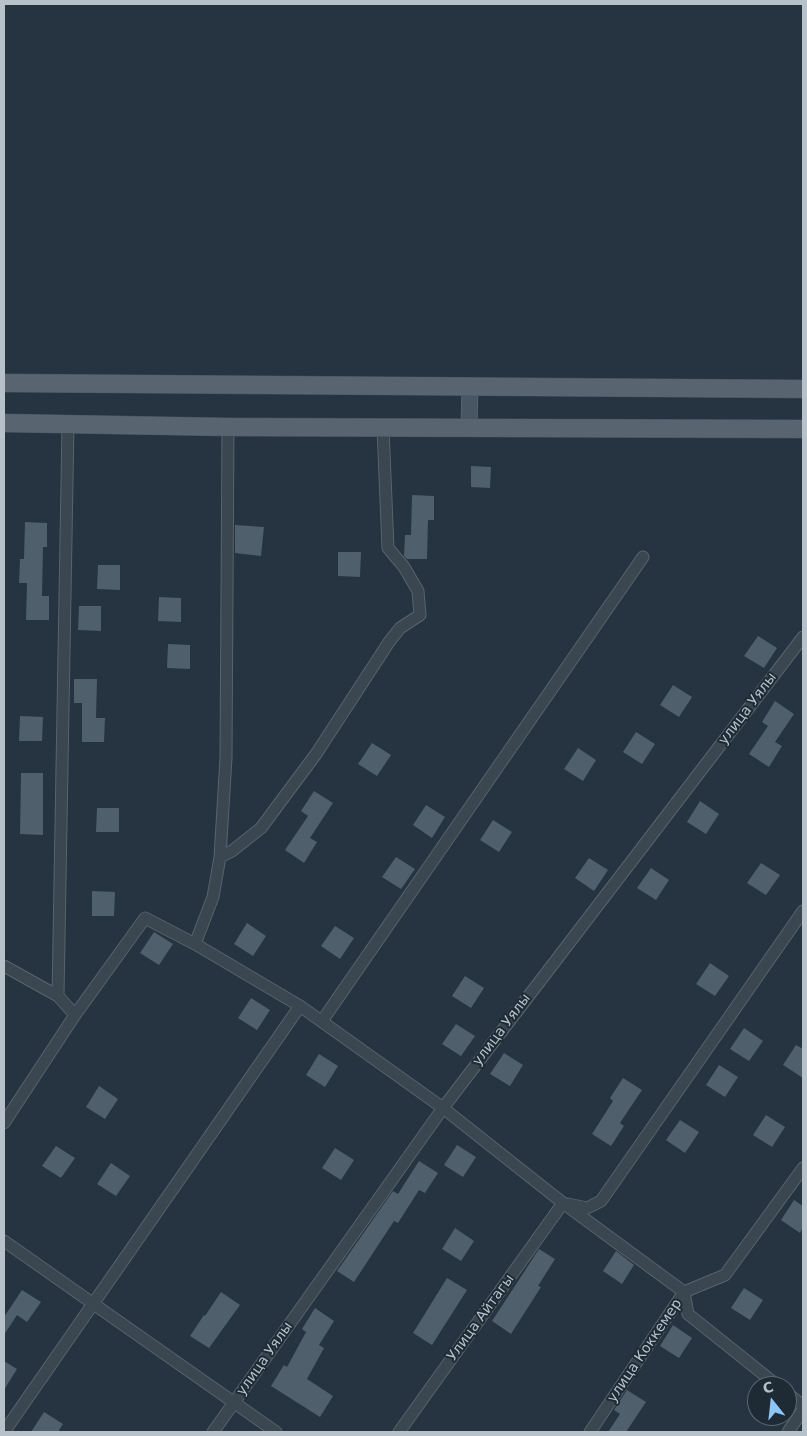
<!DOCTYPE html>
<html>
<head>
<meta charset="utf-8">
<style>
  body { margin:0 }
  #map { position:relative; width:807px; height:1436px; overflow:hidden; background:#253440; font-family:"DejaVu Sans",sans-serif }
  canvas { display:block }
  .frame { position:absolute; inset:0; border:5px solid #b6c1ca; pointer-events:none }
  .north { position:absolute; left:747px; top:1376px; width:50px; height:50px; box-sizing:border-box; background:#1e2b35; border:1px solid #5b6771; border-radius:50%; rotate:344deg; font-size:14px; font-weight:700; line-height:20px; text-align:center; color:#b6c1ca }
  .north::after { content:''; display:block; margin:auto; width:18px; height:22px; background:#8ec5f7; clip-path:polygon(50% 0,100% 100%,50% 72%,0 100%) }
</style>
</head>
<body>
<div id="map">
<canvas width="807" height="1436"></canvas>
<div class="frame"></div>
<div class="north">С</div>
</div>
<script>
const context = document.querySelector('canvas').getContext('2d');
context.lineJoin = 'round';
function fillPath(path, color) { context.fillStyle = color; context.fill(path, 'evenodd'); }
const poly = rows => new Path2D(rows.map(r => 'M' + r).join(''));
function strokePath(path, color, width, dash) { context.strokeStyle = color; context.lineWidth = width; context.lineCap = dash ? 'butt' : 'round'; context.setLineDash(dash || []); context.stroke(path); }
function write(font, color, halo, rows, align = 'center') {
  context.font = font + ' "DejaVu Sans",sans-serif'; context.lineWidth = 4; context.setLineDash([]); context.textBaseline = 'middle'; context.strokeStyle = halo; context.fillStyle = color; for (const [text, x, y, turn = 0] of rows) {
    context.save(); context.translate(x, y); context.rotate((+turn || 0) * Math.PI / 180); context.textAlign = isNaN(turn) ? turn : align; if (halo) context.strokeText(text, 0, 0); context.fillText(text, 0, 0); context.restore();
  }
}
const building = poly([
  [471,466,491,467,490,488,471,487],
  [412,495,434,496,434,520,428,520,427,559,407,559,404,556,405,535,411,535],
  [25,522,47,523,47,547,43,547,42,596,49,596,49,620,26,620,27,583,19,583,20,559,24,559],
  [235,525,264,527,261,556,235,553],
  [338,552,361,552,360,577,338,576],
  [98,565,120,565,120,590,97,589],
  [159,597,181,598,181,622,158,621],
  [79,606,101,606,101,631,78,630],
  [758,636,777,648,764,668,744,656],
  [168,644,190,645,190,669,167,668],
  [74,679,97,679,96,718,105,718,104,742,82,742,82,703,74,703],
  [673,685,692,697,679,717,660,705],
  [775,701,794,714,775,742,782,746,769,767,749,754,768,726,762,722],
  [20,716,43,717,42,741,19,741],
  [636,732,655,744,642,764,623,752],
  [372,743,391,755,377,776,358,764],
  [578,748,596,760,583,781,564,769],
  [21,773,43,773,43,835,20,834],
  [314,791,333,803,310,838,317,842,304,863,285,850,308,816,301,811],
  [700,801,719,814,706,834,687,822],
  [426,805,445,817,432,838,413,825],
  [97,808,119,808,119,832,96,832],
  [493,820,512,832,499,852,480,840],
  [396,857,415,869,401,889,382,877],
  [589,858,608,870,594,891,575,878],
  [761,863,780,875,766,895,747,883],
  [651,868,669,880,656,900,637,888],
  [92,891,115,892,114,916,92,916],
  [247,923,266,936,253,956,234,944],
  [335,926,354,938,340,959,321,946],
  [154,932,173,944,159,965,140,953],
  [710,963,729,976,715,996,696,984],
  [465,976,484,988,471,1008,452,996],
  [251,998,270,1010,257,1030,238,1018],
  [456,1024,475,1036,461,1056,442,1044],
  [744,1028,763,1041,749,1061,730,1049],
  [796,1045,803,1049,803,1078,783,1065],
  [504,1053,523,1065,510,1086,490,1074],
  [319,1054,338,1066,325,1087,306,1075],
  [719,1065,738,1077,725,1097,706,1085],
  [623,1078,642,1090,620,1123,624,1126,611,1146,592,1134,613,1101,610,1098],
  [99,1086,118,1099,105,1119,86,1107],
  [766,1115,785,1127,772,1147,753,1135],
  [680,1120,699,1132,685,1153,666,1140],
  [457,1145,476,1157,463,1177,444,1165],
  [56,1146,75,1158,61,1178,42,1166],
  [335,1148,354,1160,341,1180,322,1168],
  [419,1161,438,1173,425,1193,419,1190,398,1223,394,1221,354,1282,337,1271,393,1191,398,1194],
  [111,1163,130,1176,116,1196,97,1184],
  [794,1200,803,1206,803,1227,800,1233,781,1220],
  [455,1228,474,1241,461,1261,442,1249],
  [539,1249,555,1259,538,1286,541,1287,511,1334,492,1321],
  [616,1251,634,1265,622,1284,603,1271],
  [447,1278,467,1290,432,1345,413,1333],
  [744,1288,763,1300,750,1320,731,1308],
  [22,1290,41,1302,27,1322,17,1315,4,1335,4,1317],
  [221,1292,240,1305,209,1348,190,1336,204,1315,205,1316],
  [315,1308,334,1321,319,1345,324,1348,307,1379,333,1396,320,1417,271,1386,284,1365,287,1367,306,1332,302,1329],
  [673,1325,692,1338,679,1358,660,1346],
  [4,1361,17,1369,4,1390],
  [627,1390,646,1402,626,1432,608,1432,620,1414,614,1410],
  [44,1412,63,1424,58,1432,31,1432]
]);
const minor = poly([
  [220,857,232,851,261,828,316,754,389,642,400,628,420,615,418,591,404,567,388,548,383,428],
  [195,944,213,897,220,857,226,758,228,427],
  [4,966,58,996,75,1015],
  [58,996,68,424],
  [322,1021,643,557],
  [4,1123,75,1015,145,918,195,944,300,1006,443,1108,563,1203,684,1292,688,1314,778,1386],
  [568,1204,587,1208,601,1201,803,911],
  [4,1241,276,1432],
  [787,1393,803,1406],
  [4,1432,300,1006],
  [213,1432,443,1108,803,637],
  [399,1432,563,1203],
  [590,1432,684,1292,725,1275,803,1168],
  [788,1432,803,1410]
]);
const secondary = poly([
  [469,427,470,386]
]);
const primary = poly([
  [4,383,803,389],
  [4,423,228,427,803,429]
]);
const streetNames = [
  ["улица Уялы",748,709,-53],
  ["улица Уялы",502,1030,-53],
  ["Улица Айтагы",481,1318,-54],
  ["улица Коккемер",645,1351,-56],
  ["улица Уялы",265,1359,-55]
];
fillPath(building, '#4f5f6b');
strokePath(minor, '#57646d', 13);
strokePath(secondary, '#57646d', 17);
strokePath(primary, '#434f59', 19);
strokePath(minor, '#3a4650', 11);
strokePath(secondary, '#485563', 15);
strokePath(primary, '#586570', 18);
write('14px', '#b6c1ca', '#1e2b35', streetNames);
</script>
</body>
</html>
